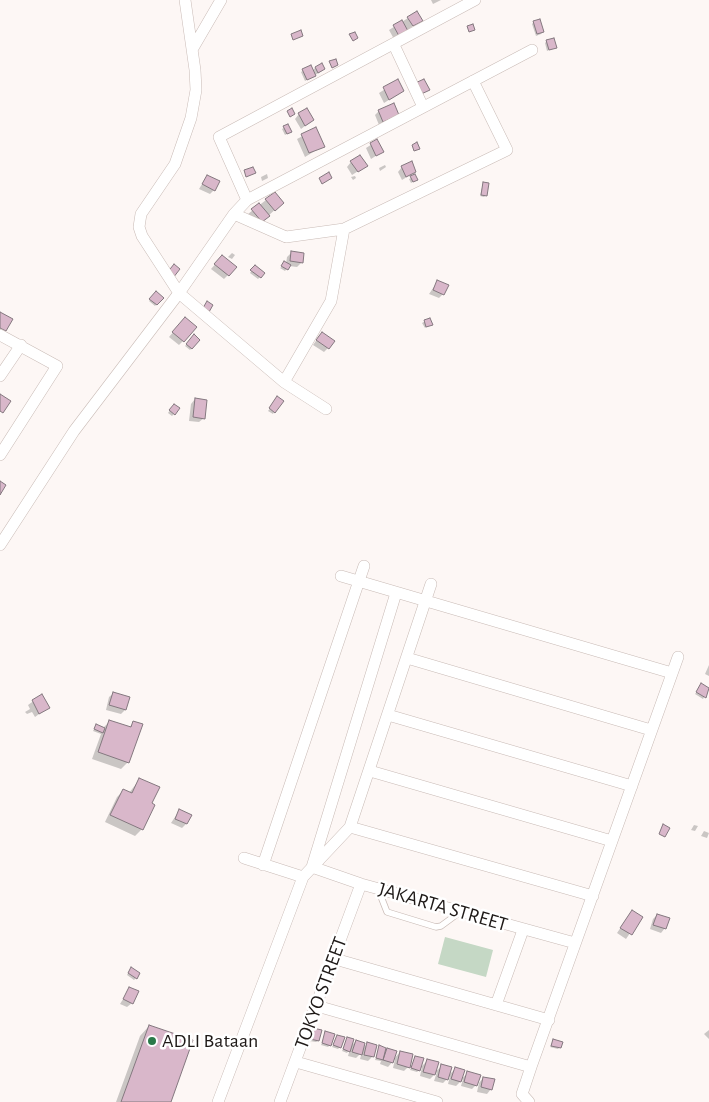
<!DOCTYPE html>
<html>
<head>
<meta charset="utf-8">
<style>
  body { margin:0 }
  canvas { display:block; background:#fdf7f5 }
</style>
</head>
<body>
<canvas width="709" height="1102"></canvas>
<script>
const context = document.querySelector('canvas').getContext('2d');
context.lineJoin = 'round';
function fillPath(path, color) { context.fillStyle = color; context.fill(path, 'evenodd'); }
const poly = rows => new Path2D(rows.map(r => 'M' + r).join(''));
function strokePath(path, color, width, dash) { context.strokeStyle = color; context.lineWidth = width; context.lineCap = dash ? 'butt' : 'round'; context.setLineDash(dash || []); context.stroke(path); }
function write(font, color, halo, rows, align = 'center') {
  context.font = font + ' "Alegreya Sans",sans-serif'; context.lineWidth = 5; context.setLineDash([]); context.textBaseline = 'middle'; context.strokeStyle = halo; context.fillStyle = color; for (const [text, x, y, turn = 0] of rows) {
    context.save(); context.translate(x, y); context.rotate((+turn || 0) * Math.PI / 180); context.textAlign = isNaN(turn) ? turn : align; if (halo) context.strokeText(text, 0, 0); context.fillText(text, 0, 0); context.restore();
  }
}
const green = poly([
  [445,937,493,950,486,977,438,964]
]);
const shadow = poly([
  [431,0,441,0,433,4],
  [408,18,422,20,394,39,389,30],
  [534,22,543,32,541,34,536,36,532,24],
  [547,41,556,47,547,51,545,43],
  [310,66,312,71,315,68,322,71,305,81,301,72],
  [398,81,403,91,384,103,379,93],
  [379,111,398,115,379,125,375,115],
  [299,114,313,120,301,129,295,119],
  [288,125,289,133,285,135,282,129],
  [316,129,323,146,305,157,297,139],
  [377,141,382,152,371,159,366,148],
  [351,162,363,168,352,175,347,167],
  [385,165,386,167,380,171,379,168],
  [402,167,415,172,402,180,398,172],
  [267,174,268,178,262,181,261,177],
  [207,176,214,190,210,194,199,189],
  [355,176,356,178,353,180,351,177],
  [415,176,417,180,411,183,409,179],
  [483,183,486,195,484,197,480,196],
  [266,200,278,207,257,226,248,214],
  [292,252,302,262,297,267,289,266,285,271,280,268,286,264,287,257],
  [232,253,235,255,232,259,228,257],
  [218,261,228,275,224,279,211,269],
  [255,266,264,273,258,279,250,273],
  [438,281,443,294,439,298,429,294],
  [156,293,162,298,155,306,149,301],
  [429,319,431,324,425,328,422,323],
  [181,323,183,341,179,345,169,337],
  [194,336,199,340,190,350,185,346],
  [318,338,328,348,324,352,313,345],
  [195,399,204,418,199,422,189,421,191,404],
  [276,400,274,412,273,414,268,411],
  [172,407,174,414,172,416,168,413],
  [709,665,709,676,705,674],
  [702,685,709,689,703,699,695,694],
  [114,693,125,710,121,714,106,710,109,697],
  [42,695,49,707,35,717,32,712,27,714,25,712,30,709,28,705],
  [110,721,129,727,134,723,128,762,121,769,92,759,101,734,93,731,95,727,103,728],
  [139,780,153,805,141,830,135,836,105,822,117,797,123,791,129,793],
  [179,811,186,824,182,828,171,823],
  [694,825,698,826,695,831,691,830],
  [704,831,709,833,707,838,701,836],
  [632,911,641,917,626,939,617,933],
  [657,915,665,928,661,933,650,929,653,919],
  [129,971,136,978,134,980,127,975],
  [130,988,132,1003,127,1007,120,1004],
  [149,1026,169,1102,116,1102,140,1036],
  [709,1030,709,1039,704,1034],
  [312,1031,318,1041,316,1042,309,1041],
  [326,1033,330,1045,328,1047,321,1045],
  [338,1036,340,1047,338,1049,332,1047],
  [347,1039,350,1047,356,1041,362,1049,367,1044,372,1057,368,1061,360,1059,362,1052,356,1058,348,1056,350,1049,347,1053,342,1051],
  [553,1041,560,1047,558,1049,550,1047],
  [379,1047,383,1053,387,1049,393,1060,400,1052,408,1067,404,1071,393,1068,395,1059,388,1067,380,1064,381,1061,375,1060],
  [415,1057,420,1068,428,1060,435,1072,442,1066,448,1076,455,1069,460,1080,468,1073,476,1085,472,1089,461,1086,463,1079,456,1086,448,1084,450,1076,443,1083,434,1081,437,1072,430,1079,420,1076,422,1067,417,1072,410,1070],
  [483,1078,491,1089,487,1094,477,1092,479,1083]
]);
const building = poly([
  [417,11,423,21,413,26,407,17,417,11],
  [540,19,544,32,537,34,533,21,540,19],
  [402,20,408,31,399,36,393,25,402,20],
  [473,24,475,30,469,32,467,26,473,24],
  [301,30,303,36,293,40,291,34,301,30],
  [355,32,358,38,353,41,349,34,355,32],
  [554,38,557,48,549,50,546,40,554,38],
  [336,59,338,65,332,68,329,61,336,59],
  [322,63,325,69,318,73,315,67,322,63],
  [311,65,316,76,307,80,302,69,311,65],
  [398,79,404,91,389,100,383,87,398,79],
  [424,79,430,90,419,95,413,84,424,79],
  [394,103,399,115,383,122,378,110,394,103],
  [292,108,295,114,290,117,287,111,292,108],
  [307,108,314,120,305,126,298,113,307,108],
  [288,124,292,132,287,134,283,126,288,124],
  [316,127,325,147,309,153,301,134,316,127],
  [377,139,384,152,376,156,370,143,377,139],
  [417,142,420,149,414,151,412,145,417,142],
  [360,155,368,166,358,172,350,161,360,155],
  [412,161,416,172,406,177,401,166,412,161],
  [253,167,256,173,246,177,244,170,253,167],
  [329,172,332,178,322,184,319,178,329,172],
  [415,174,418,180,413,182,410,176,415,174],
  [207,175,220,181,215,191,202,184,207,175],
  [483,182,489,183,487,196,481,195,483,182],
  [275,192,284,203,275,211,265,199,275,192],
  [259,203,270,216,262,222,251,209,259,203],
  [291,251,304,253,303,263,290,261,291,251],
  [222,255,237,267,229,276,214,264,222,255],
  [284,261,291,265,288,270,281,266,284,261],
  [174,264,180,269,173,278,167,273,174,264],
  [255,265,265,273,261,278,250,270,255,265],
  [437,280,449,285,444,295,433,290,437,280],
  [156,291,164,298,157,305,149,299,156,291],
  [207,301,213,305,209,312,203,308,207,301],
  [0,312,13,319,6,331,0,328,0,312],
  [185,317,197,327,184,342,172,332,185,317],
  [430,318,433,325,426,327,424,320,430,318],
  [322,332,335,341,329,349,316,340,322,332],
  [194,334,200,340,192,349,186,344,194,334],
  [0,394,11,401,3,413,0,411,0,394],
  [277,396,284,401,275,413,269,408,277,396],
  [195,398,207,400,205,419,193,417,195,398],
  [174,404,180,408,175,415,169,410,174,404],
  [0,481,6,485,0,495,0,481],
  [701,683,709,688,706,698,696,692,701,683],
  [113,692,130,697,126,710,109,705,113,692],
  [42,694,50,708,39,714,32,700,42,694],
  [109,720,131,727,133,721,143,724,129,763,98,752,109,720],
  [96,724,105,728,103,733,94,729,96,724],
  [139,778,160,787,152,803,155,805,143,830,110,815,123,789,132,793,139,778],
  [179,809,192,815,187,824,175,819,179,809],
  [663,824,670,828,665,837,659,834,663,824],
  [632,910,643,917,632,935,620,928,632,910],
  [657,914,670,918,666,929,653,925,657,914],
  [131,967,140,973,137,979,128,973,131,967],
  [129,987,139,991,133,1004,123,999,129,987],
  [149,1025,193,1040,171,1102,121,1102,149,1025],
  [313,1028,322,1030,319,1041,310,1039,313,1028],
  [325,1031,335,1034,331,1046,322,1043,325,1031],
  [337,1035,345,1037,341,1048,333,1045,337,1035],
  [347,1037,354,1039,350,1052,343,1049,347,1037],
  [553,1039,563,1042,561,1048,551,1046,553,1039],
  [356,1040,365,1043,362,1055,352,1052,356,1040],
  [367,1042,377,1045,374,1057,364,1055,367,1042],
  [379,1045,386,1048,383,1060,376,1058,379,1045],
  [387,1048,397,1051,393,1063,383,1060,387,1048],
  [400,1051,413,1054,410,1068,397,1064,400,1051],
  [415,1056,424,1058,420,1071,411,1068,415,1056],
  [427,1059,439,1062,435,1075,423,1072,427,1059],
  [441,1064,452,1067,448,1080,438,1077,441,1064],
  [455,1067,465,1070,461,1082,451,1079,455,1067],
  [467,1071,481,1075,477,1086,464,1082,467,1071],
  [483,1077,495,1079,492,1090,481,1087,483,1077]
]);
const lane = poly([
  [378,889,387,912,436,927,441,926,460,912]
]);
const street = poly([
  [185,0,195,70,196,90,191,118,175,164,141,214,139,227,142,236,179,293,284,382,331,301,344,229],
  [394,45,423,107],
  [193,48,221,0],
  [247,200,532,50],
  [234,214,286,237,344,229,507,150,473,81],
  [0,335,57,366,0,455],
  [0,376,21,345],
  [284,382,326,409],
  [0,545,74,431,179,293,234,214,247,200,219,137,475,0],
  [341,576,672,673],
  [396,593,312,867,361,884,575,943],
  [407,658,651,730],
  [388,715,632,786],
  [370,771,612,841],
  [350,827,593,896],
  [244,858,303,877],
  [263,865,364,566],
  [335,959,549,1020],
  [496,1005,523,930],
  [317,1006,531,1067],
  [296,1062,437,1102],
  [218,1102,303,877,350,827,431,584],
  [280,1102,361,884],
  [529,1102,522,1094,531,1067,678,657]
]);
const markers = [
  [152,1041,5,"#2a7949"]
];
const streetNames = [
  ["JAKARTA STREET",443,907,16],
  ["TOKYO STREET",321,993,-70]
];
const poiNames = [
  ["ADLI Bataan",162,1041]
];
fillPath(green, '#c5d8c5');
fillPath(shadow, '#0003');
fillPath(building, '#d9b7ca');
strokePath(building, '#84787f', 1);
strokePath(lane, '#c9bbb6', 7);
strokePath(street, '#c9bbb6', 12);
strokePath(lane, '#fff', 5.5);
strokePath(street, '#fff', 11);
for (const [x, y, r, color] of markers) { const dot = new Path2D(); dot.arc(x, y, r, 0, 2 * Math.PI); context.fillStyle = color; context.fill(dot); strokePath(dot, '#fff', 2); }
write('20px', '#1e1917', '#fff', streetNames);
write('20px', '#1e1917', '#fff', poiNames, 'left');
</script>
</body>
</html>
